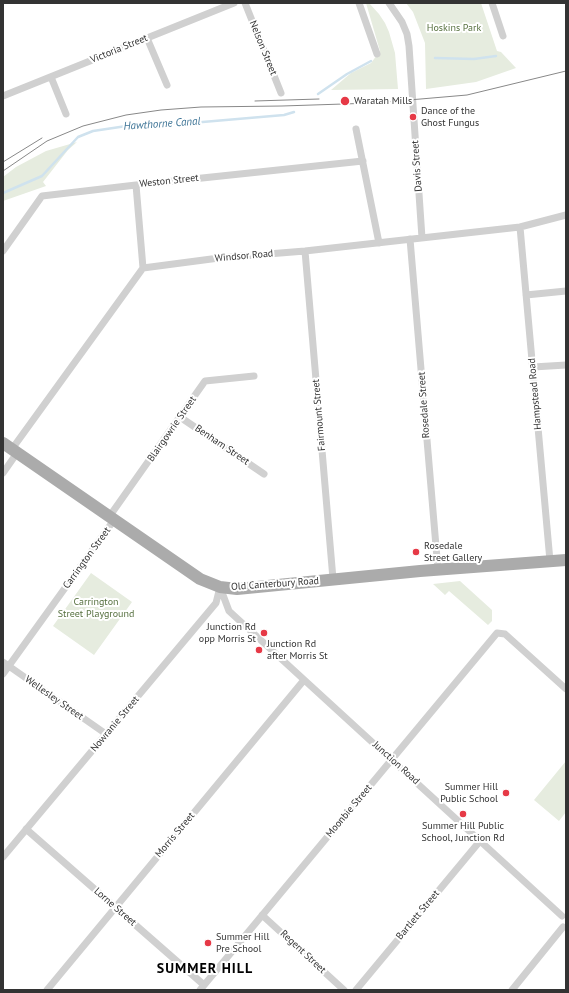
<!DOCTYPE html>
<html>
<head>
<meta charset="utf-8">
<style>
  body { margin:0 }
  #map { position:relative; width:569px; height:993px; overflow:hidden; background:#fff; font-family:"PT Sans",sans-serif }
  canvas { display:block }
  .frame { position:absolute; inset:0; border:4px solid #333; pointer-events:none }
</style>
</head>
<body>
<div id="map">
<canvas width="569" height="993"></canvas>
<div class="frame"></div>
</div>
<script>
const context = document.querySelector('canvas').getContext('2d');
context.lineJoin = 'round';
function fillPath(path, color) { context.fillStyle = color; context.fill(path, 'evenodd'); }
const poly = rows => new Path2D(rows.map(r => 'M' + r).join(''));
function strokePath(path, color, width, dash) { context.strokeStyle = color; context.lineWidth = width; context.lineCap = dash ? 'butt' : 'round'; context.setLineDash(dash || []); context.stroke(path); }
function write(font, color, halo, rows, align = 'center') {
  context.font = font + ' "PT Sans",sans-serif'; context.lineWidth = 4; context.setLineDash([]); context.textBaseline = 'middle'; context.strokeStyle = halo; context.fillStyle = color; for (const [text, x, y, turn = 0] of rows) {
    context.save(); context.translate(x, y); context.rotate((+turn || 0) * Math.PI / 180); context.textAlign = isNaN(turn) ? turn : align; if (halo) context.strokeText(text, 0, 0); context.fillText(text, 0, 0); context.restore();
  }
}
const green = poly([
  [366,3,369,3,379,14,385,23,389,32,395,53,398,89,331,90,351,73,371,63,380,51],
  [406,3,481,3,497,51,501,52,516,68,476,82,426,89,425,43,413,12],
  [77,142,68,150,43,182,46,186,3,201,3,177,16,167,46,151],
  [91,573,132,602,94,655,53,626],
  [460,581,492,610,492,621,488,625,449,591,445,595,433,584],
  [566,761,566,812,559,821,534,800]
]);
const stream = poly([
  [435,58,474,59,496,56],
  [318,94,347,74,371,61],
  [3,193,42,176,78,137,93,131,140,124,191,123,284,115,294,112]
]);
const street = poly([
  [245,3,281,93],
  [359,3,377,54],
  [389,3,402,22,407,34,409,46,422,238],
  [492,3,503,36],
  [147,38,167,85],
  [51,77,66,114],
  [3,96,234,3],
  [356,129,379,243],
  [136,185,143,268],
  [520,227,550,561],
  [410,239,438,570],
  [3,251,42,196,136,185,363,161],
  [305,251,333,579],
  [526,295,566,291],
  [533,367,566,365],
  [180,417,264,474],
  [12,449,143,268,219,258,305,251,520,227,566,215],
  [3,473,17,453],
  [109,517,205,381,254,376],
  [220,587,229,611,562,916],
  [3,662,106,734],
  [3,674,114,520],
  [26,829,204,985],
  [3,857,216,603,220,587],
  [262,915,344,990],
  [47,990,304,680],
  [200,990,497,633,505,634,566,689],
  [356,990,480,841],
  [512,990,563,927]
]);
const primary = poly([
  [3,443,200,579,220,587,237,589,420,571,566,560]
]);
const tram = poly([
  [255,101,319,99],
  [3,162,42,138],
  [3,171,47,141,83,126,126,115,161,110,201,107,282,106,374,103,467,95,566,71]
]);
const markers = [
  [345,101,5,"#e63946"],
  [413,117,4,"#e63946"],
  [416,552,4,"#e63946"],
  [264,633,4,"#e63946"],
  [259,650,4,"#e63946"],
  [506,793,4,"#e63946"],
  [463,814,4,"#e63946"],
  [208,943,4,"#e63946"]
];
const parkNames = [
  ["Hoskins Park",454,28],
  ["Carrington",96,602],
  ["Street Playground",96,614]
];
const streetNames = [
  ["Nelson Street",263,48,68],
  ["Victoria Street",119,49,-22],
  ["Davis Street",417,166,-94],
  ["Weston Street",169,181,-6],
  ["Windsor Road",244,256,-5],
  ["Hampstead Road",535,394,-95],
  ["Rosedale Street",424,405,-94],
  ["Fairmount Street",319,415,-95],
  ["Blairgowrie Street",172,429,-55],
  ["Benham Street",222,445,34],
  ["Carrington Street",87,558,-54],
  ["Old Canterbury Road",275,584,-4],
  ["Wellesley Street",54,698,35],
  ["Nowranie Street",115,724,-50],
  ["Junction Road",396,763,42],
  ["Moonbie Street",349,811,-50],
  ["Morris Street",175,835,-50],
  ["Lorne Street",115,907,41],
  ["Bartlett Street",418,915,-50],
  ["Regent Street",303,952,43]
];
const poiNames = [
  ["Waratah Mills",354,101],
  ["Dance of the",421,111],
  ["Ghost Fungus",421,123],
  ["Rosedale",424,546],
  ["Street Gallery",424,558],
  ["Junction Rd",256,627,"right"],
  ["opp Morris St",256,639,"right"],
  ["Junction Rd",267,644],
  ["after Morris St",267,656],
  ["Summer Hill",498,787,"right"],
  ["Public School",498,799,"right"],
  ["Summer Hill Public",463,826,"center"],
  ["School, Junction Rd",463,838,"center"],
  ["Summer Hill",216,937],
  ["Pre School",216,949]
];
const waterNames = [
  ["Hawthorne Canal",162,124,-4]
];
const districtNames = [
  ["SUMMER HILL",205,969]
];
fillPath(green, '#e6ecdf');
strokePath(stream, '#cfe2ee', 2.5);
strokePath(street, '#d0d0d0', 7);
strokePath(primary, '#ababab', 12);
strokePath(tram, '#888', 1);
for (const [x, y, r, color] of markers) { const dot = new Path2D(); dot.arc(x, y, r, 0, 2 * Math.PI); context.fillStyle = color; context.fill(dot); strokePath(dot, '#fff', 1.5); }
write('10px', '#56703f', '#fff', parkNames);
write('10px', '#333', '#fff', streetNames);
write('10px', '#333', '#fff', poiNames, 'left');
write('italic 11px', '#3f7597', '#fff', waterNames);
context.letterSpacing = '1px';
write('bold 14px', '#000', '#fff', districtNames);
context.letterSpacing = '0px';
</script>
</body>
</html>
